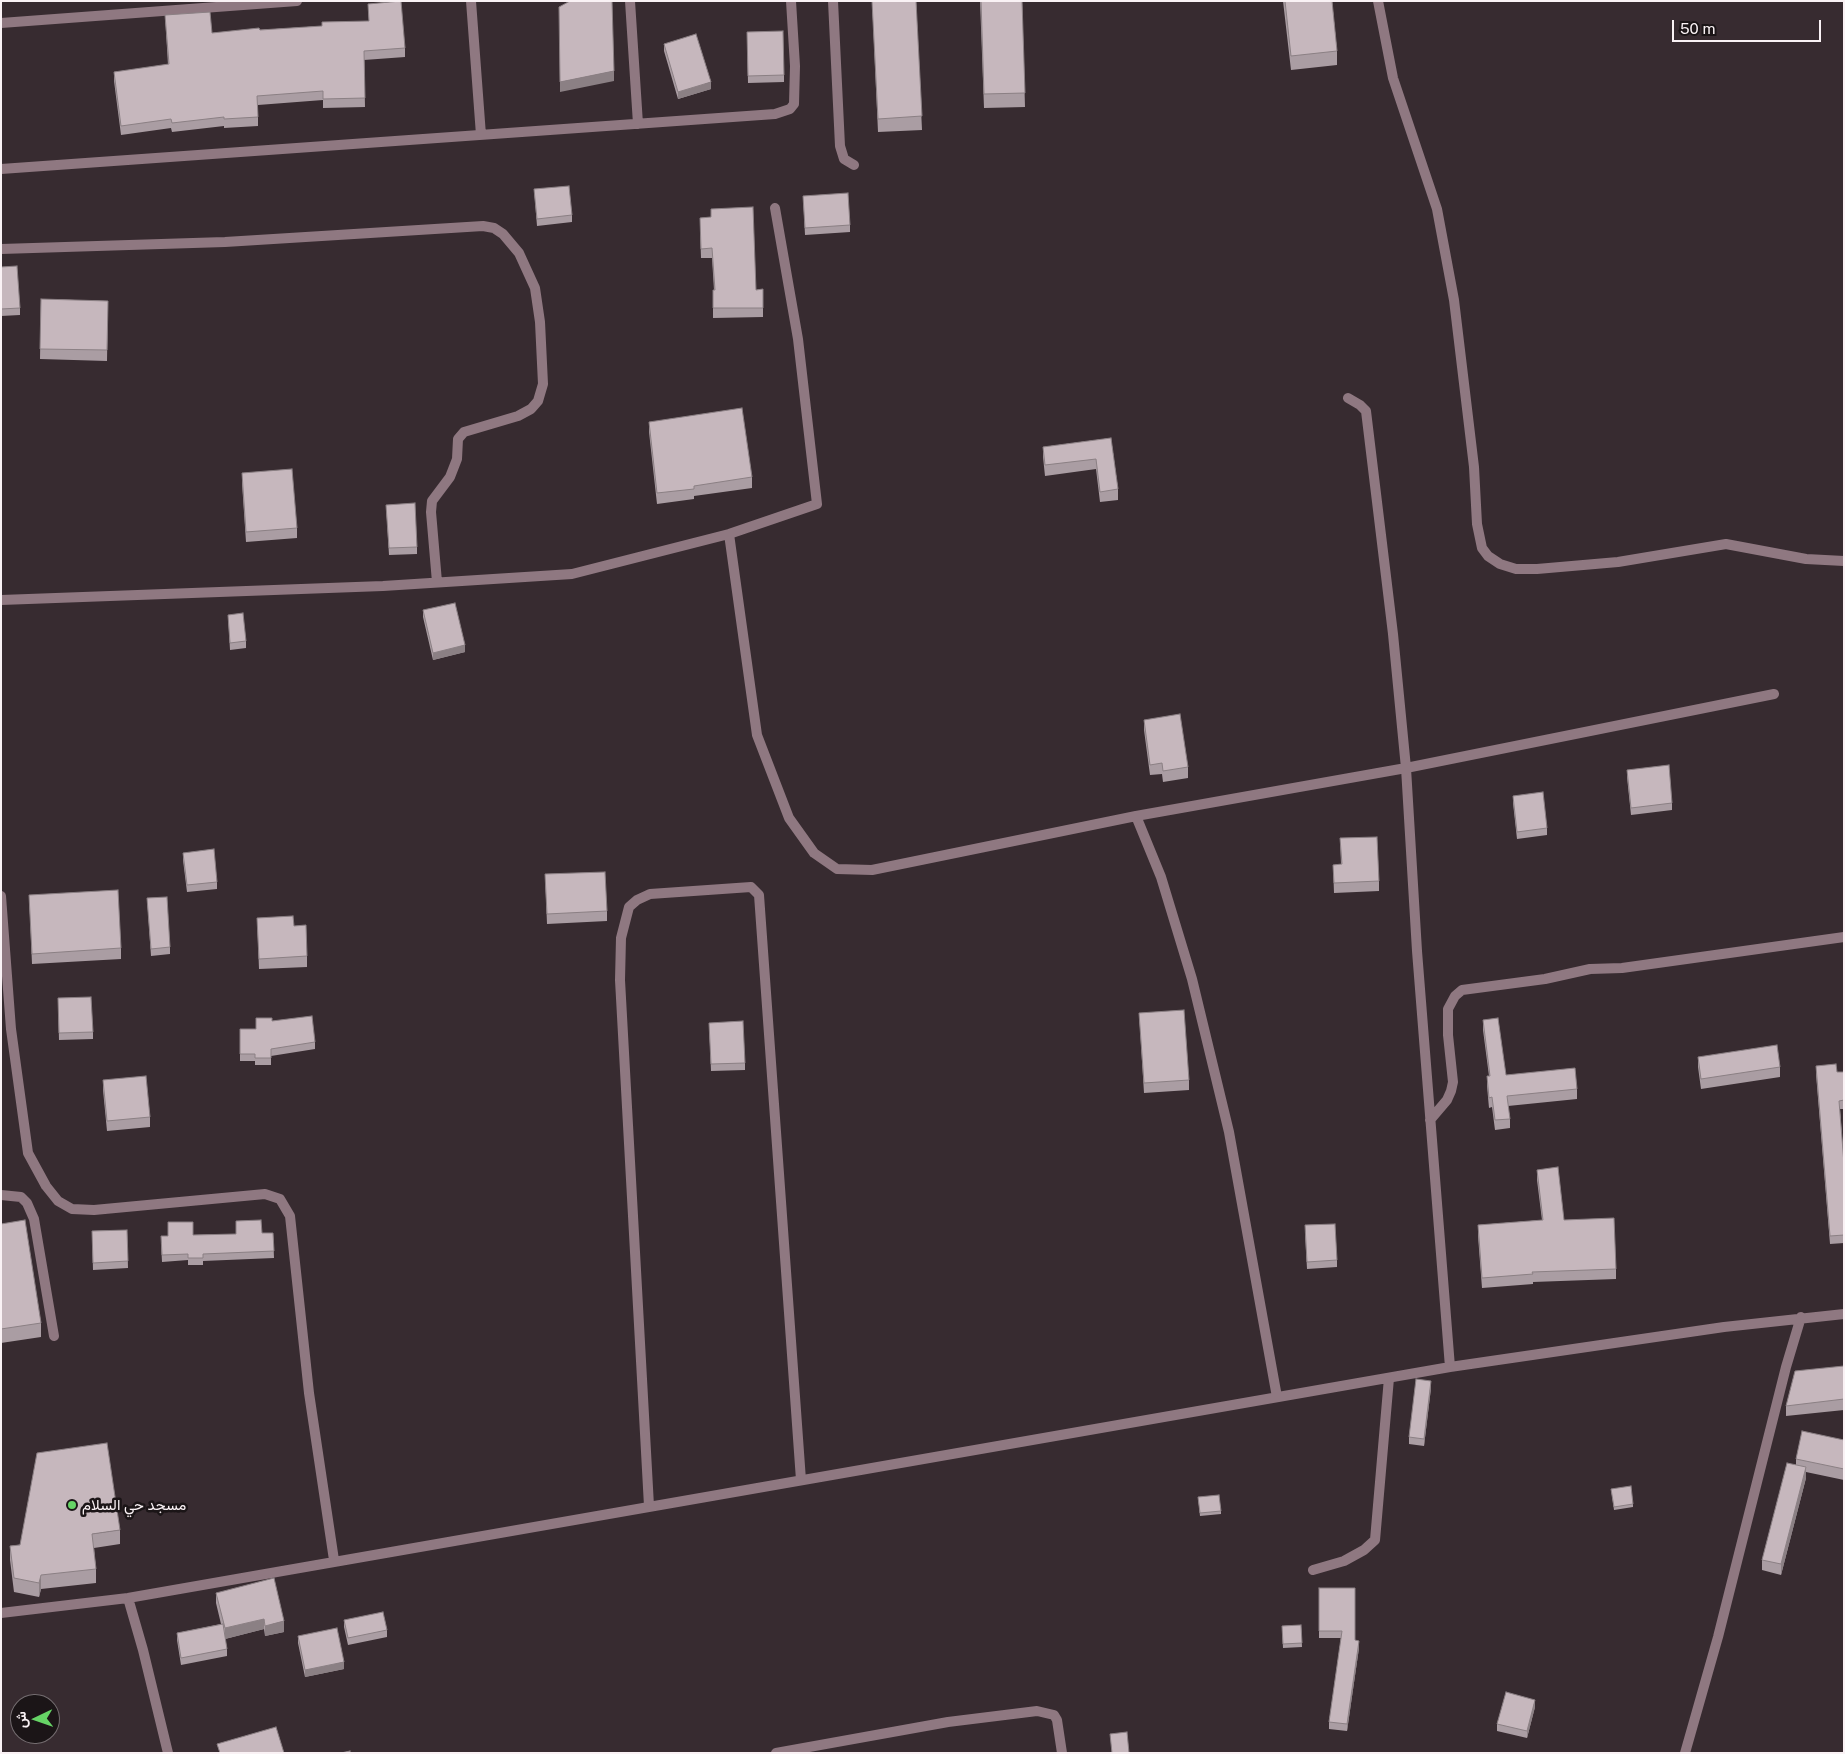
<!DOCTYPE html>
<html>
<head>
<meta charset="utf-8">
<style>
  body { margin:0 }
  #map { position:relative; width:1845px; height:1754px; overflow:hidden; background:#372b30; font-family:"Public Sans",Vazirmatn,sans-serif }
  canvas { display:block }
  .frame { position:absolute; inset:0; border:2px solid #faf2f5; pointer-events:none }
  .north { position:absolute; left:10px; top:1694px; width:50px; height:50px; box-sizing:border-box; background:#1b1517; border:1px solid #746d70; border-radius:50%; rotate:267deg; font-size:14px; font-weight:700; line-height:20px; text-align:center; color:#faf2f5 }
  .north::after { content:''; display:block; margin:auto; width:18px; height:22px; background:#66d466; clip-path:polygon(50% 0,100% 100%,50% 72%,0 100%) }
  .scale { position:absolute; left:1672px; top:20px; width:149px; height:22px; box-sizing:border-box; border:2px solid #faf2f5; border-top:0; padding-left:6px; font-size:15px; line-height:18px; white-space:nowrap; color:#faf2f5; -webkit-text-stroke:4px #1b1517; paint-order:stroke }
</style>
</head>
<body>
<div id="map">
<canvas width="1845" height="1754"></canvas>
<div class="frame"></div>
<div class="north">ش</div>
<div class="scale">50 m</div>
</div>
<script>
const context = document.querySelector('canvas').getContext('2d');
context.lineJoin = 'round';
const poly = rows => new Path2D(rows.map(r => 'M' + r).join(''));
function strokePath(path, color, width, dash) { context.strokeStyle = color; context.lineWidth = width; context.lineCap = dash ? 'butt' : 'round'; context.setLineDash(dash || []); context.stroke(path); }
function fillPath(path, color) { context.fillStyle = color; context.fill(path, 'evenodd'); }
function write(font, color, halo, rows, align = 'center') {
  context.font = font + ' "Public Sans",Vazirmatn,sans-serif'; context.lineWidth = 5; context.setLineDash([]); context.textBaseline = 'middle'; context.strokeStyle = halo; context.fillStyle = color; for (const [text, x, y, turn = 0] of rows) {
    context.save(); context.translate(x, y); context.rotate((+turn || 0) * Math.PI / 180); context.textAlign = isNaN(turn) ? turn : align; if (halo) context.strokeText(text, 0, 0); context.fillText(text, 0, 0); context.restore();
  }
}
const street = poly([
  [471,1,481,135],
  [630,1,638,124],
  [833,1,840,146,844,159,854,165],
  [1378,1,1393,78,1437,209,1454,300,1474,467,1477,524,1482,548,1488,556,1500,564,1516,569,1537,569,1618,562,1726,544,1806,559,1844,561],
  [1,23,297,1],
  [1,169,775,114,790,109,794,104,795,66,791,1],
  [1,249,225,242,483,226,494,228,503,234,519,253,535,288,540,322,543,384,538,401,531,409,518,416,464,432,458,439,457,459,450,477,432,501,431,512,437,582],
  [1348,398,1360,405,1366,411,1393,634,1406,768,1417,951,1450,1367],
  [729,534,757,735,789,818,814,853,837,869,872,870,1136,816,1406,768,1774,694],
  [1,600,383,586,572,574,729,534,817,504,798,339,775,208],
  [1136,816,1161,877,1192,979,1229,1132,1277,1397],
  [1,896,11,1029,28,1153,46,1186,58,1201,72,1209,94,1210,265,1194,280,1199,290,1216,309,1393,334,1560],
  [1430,1120,1447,1100,1451,1091,1453,1082,1448,1035,1448,1009,1455,996,1462,990,1545,979,1590,969,1622,968,1844,937],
  [1,1195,21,1197,27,1203,34,1219,54,1336],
  [649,1506,620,980,621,938,629,907,637,900,650,894,751,887,759,895,801,1480],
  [1313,1570,1344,1561,1364,1550,1375,1540,1389,1378],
  [128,1598,143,1650,168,1753],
  [1,1613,128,1598,1450,1367,1724,1327,1844,1314],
  [776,1753,948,1722,1037,1711,1054,1715,1057,1720,1062,1753],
  [1685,1753,1718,1637,1786,1367,1801,1317]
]);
const wall = poly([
  [872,1,916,1,922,130,878,132],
  [980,1,1022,1,1025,107,984,108],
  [1283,1,1332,1,1337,51,1337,65,1291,70],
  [368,4,405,48,405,57,364,60,365,107,323,108,323,100,258,105,258,126,224,128,224,126,172,132,171,128,121,135,114,81,114,72,168,65,165,15,212,33,322,26,369,21],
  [747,32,784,75,784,82,748,83],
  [664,44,711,89,678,99,664,51],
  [534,189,572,215,572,222,537,226],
  [803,196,850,225,850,232,805,235],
  [711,209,756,290,763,289,763,317,713,318,713,290,714,290,712,258,701,258,700,227,700,218,711,217],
  [1,267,20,308,20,315,1,316],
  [41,299,108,301,107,361,40,359],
  [649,422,752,477,752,488,694,496,694,499,657,504,649,432],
  [1111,438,1118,489,1118,500,1100,502,1096,469,1045,476,1043,457,1043,447],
  [242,473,297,528,297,538,246,542,242,483],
  [386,505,417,547,417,554,389,555],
  [423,610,465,652,433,660,423,617],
  [228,615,246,641,246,648,230,650],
  [1144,720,1188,767,1188,778,1163,782,1162,774,1150,775,1144,730],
  [1627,770,1672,803,1672,810,1631,815,1627,777],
  [1513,796,1547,828,1547,835,1517,839,1513,803],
  [1340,838,1379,881,1379,891,1334,893,1333,865,1341,864],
  [183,853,217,882,217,889,187,892,183,860],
  [545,874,607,911,607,921,547,924],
  [29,895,121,948,121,959,32,964],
  [147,898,170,947,170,954,151,956],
  [257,918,294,926,307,956,307,967,259,969],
  [58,998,93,1032,93,1039,59,1040],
  [1139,1013,1189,1080,1189,1090,1144,1093],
  [1483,1020,1506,1075,1577,1089,1577,1099,1508,1106,1510,1119,1510,1128,1495,1130,1492,1107,1489,1108,1487,1086,1487,1076,1489,1076,1483,1030],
  [272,1021,315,1042,315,1049,271,1056,271,1065,255,1065,255,1061,240,1061,240,1029,256,1029],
  [709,1023,745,1063,745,1070,711,1071],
  [1698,1057,1780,1067,1780,1077,1701,1089,1698,1067],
  [1816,1066,1837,1072,1844,1072,1844,1109,1840,1109,1844,1164,1844,1243,1830,1244,1816,1074],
  [103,1080,150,1117,150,1127,107,1131,103,1090],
  [1537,1170,1564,1220,1616,1269,1616,1279,1533,1282,1533,1284,1482,1288,1478,1236,1478,1225,1542,1220,1537,1180],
  [1,1224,41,1323,41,1337,1,1343],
  [127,1230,128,1268,93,1270,92,1231],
  [1305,1232,1337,1260,1337,1267,1307,1269],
  [273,1233,274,1258,203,1261,203,1265,188,1265,188,1260,162,1262,161,1243,193,1235,236,1234],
  [1844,1366,1844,1410,1786,1416,1786,1406],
  [1431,1388,1424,1446,1409,1444,1409,1437],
  [1844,1440,1844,1480,1806,1472,1806,1478,1781,1575,1762,1570,1762,1560,1796,1465,1796,1459],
  [1611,1489,1633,1504,1633,1507,1614,1510],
  [1198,1497,1221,1511,1221,1514,1200,1516],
  [120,1530,120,1544,94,1548,96,1569,96,1583,41,1589,39,1597,14,1592,10,1560,10,1546],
  [1319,1588,1355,1640,1359,1648,1347,1731,1329,1729,1329,1722,1341,1638,1319,1638],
  [216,1593,284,1632,265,1636,264,1629,225,1639,227,1649,227,1656,181,1665,177,1640,177,1633,221,1624,216,1603],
  [344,1620,387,1630,387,1637,348,1645,344,1627],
  [1301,1625,1302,1647,1283,1648,1282,1626],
  [298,1636,344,1669,305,1677,298,1643],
  [1535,1707,1527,1738,1497,1731,1497,1724]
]);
const shadedWall = poly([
  [614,71,614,81,560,92,560,82],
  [711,82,711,89,678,99,678,92],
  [465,645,465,652,433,660,433,653],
  [1431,1381,1431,1388,1424,1446,1424,1439],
  [1806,1467,1806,1478,1781,1575,1781,1564],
  [41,1575,41,1589,39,1597,39,1583],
  [264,1619,264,1629,225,1639,225,1628],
  [284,1621,284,1632,265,1636,265,1626],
  [1359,1641,1359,1648,1347,1731,1347,1724],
  [344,1662,344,1669,305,1677,305,1670],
  [1535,1700,1535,1707,1527,1738,1527,1731]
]);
const building = poly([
  [401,1,405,48,364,51,365,98,323,99,323,91,257,96,258,117,224,119,224,117,172,123,171,119,121,126,114,72,169,64,165,15,210,12,212,33,259,28,260,30,322,26,322,22,369,21,368,4,401,1],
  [570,1,612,1,614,71,560,82,559,7,570,1],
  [872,1,916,1,922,116,878,119,872,1],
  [981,1,1022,1,1025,93,984,94,981,1],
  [1285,1,1332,1,1337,51,1291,56,1285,1],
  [783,31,784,75,748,76,747,32,783,31],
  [696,34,711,82,678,92,664,44,696,34],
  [569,186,572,215,537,219,534,189,569,186],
  [848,193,850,225,805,228,803,196,848,193],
  [753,207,756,290,763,289,763,308,713,308,713,290,715,290,712,248,701,249,700,218,711,217,711,209,753,207],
  [17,266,20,308,1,309,1,267,17,266],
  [41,299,108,301,107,350,40,349,41,299],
  [742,408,752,477,694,486,694,489,657,493,649,422,742,408],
  [1111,438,1118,489,1100,492,1096,459,1045,465,1043,447,1111,438],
  [292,469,297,528,246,532,242,473,292,469],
  [415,503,417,547,389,548,386,505,415,503],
  [455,603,465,645,433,653,423,610,455,603],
  [243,613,246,641,230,643,228,615,243,613],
  [1180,714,1188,767,1163,771,1162,763,1150,765,1144,720,1180,714],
  [1669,765,1672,803,1631,808,1627,770,1669,765],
  [1543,792,1547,828,1517,832,1513,796,1543,792],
  [1377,837,1379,881,1334,883,1333,865,1342,864,1340,838,1377,837],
  [214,849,217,882,187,885,183,853,214,849],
  [605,872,607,911,547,914,545,874,605,872],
  [118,890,121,948,32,954,29,895,118,890],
  [167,897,170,947,151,949,147,898,167,897],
  [293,916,294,926,306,925,307,956,259,959,257,918,293,916],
  [91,997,93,1032,59,1033,58,998,91,997],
  [1184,1010,1189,1080,1144,1083,1139,1013,1184,1010],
  [312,1016,315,1042,271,1049,271,1058,255,1058,255,1054,240,1054,240,1029,256,1029,256,1018,272,1018,272,1021,312,1016],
  [1498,1018,1506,1075,1575,1068,1577,1089,1507,1096,1510,1119,1495,1120,1492,1097,1489,1098,1487,1076,1490,1076,1483,1020,1498,1018],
  [743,1021,745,1063,711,1064,709,1023,743,1021],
  [1777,1045,1780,1067,1701,1079,1698,1057,1777,1045],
  [1836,1064,1837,1072,1844,1072,1844,1100,1839,1101,1844,1164,1844,1235,1830,1236,1816,1066,1836,1064],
  [146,1076,150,1117,107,1121,103,1080,146,1076],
  [1558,1167,1564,1220,1614,1218,1616,1269,1532,1272,1533,1274,1482,1278,1478,1225,1543,1220,1537,1170,1558,1167],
  [25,1220,41,1323,1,1329,1,1224,25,1220],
  [261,1220,262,1233,273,1233,274,1251,203,1254,203,1258,188,1258,188,1254,162,1255,161,1236,168,1236,168,1222,193,1222,193,1235,236,1234,236,1221,261,1220],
  [1335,1224,1337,1260,1307,1262,1305,1225,1335,1224],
  [127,1230,128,1261,93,1263,92,1231,127,1230],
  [1844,1366,1844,1399,1786,1406,1795,1371,1844,1366],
  [1416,1379,1431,1381,1424,1439,1409,1437,1416,1379],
  [1802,1431,1844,1440,1844,1469,1796,1459,1802,1431],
  [107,1443,120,1530,92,1534,96,1569,41,1575,39,1583,14,1578,10,1546,20,1545,37,1453,107,1443],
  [1787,1463,1806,1467,1781,1564,1762,1560,1787,1463],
  [1631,1486,1633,1504,1614,1507,1611,1489,1631,1486],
  [1219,1495,1221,1511,1200,1513,1198,1497,1219,1495],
  [274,1578,284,1621,265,1626,264,1619,225,1628,216,1593,274,1578],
  [1319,1588,1355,1588,1355,1640,1359,1641,1347,1724,1329,1722,1342,1631,1319,1631,1319,1588],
  [383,1612,387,1630,348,1638,344,1620,383,1612],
  [223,1624,227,1649,181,1658,177,1633,223,1624],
  [1301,1625,1302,1643,1283,1644,1282,1626,1301,1625],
  [337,1628,344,1662,305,1670,298,1636,337,1628],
  [1506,1692,1535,1700,1527,1731,1497,1724,1506,1692],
  [276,1727,284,1753,220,1753,217,1744,276,1727],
  [1127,1732,1129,1753,1112,1753,1110,1734,1127,1732],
  [350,1751,350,1753,341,1753,350,1751]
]);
const markers = [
  [72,1505,5,"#66d466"]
];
const poiNames = [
  ["مسجد حي السلام",82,1505]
];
strokePath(street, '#8f7881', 10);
fillPath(wall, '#aa9da3');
fillPath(shadedWall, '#8b8084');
fillPath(building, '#c6b7bd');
strokePath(building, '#8b8084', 1);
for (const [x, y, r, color] of markers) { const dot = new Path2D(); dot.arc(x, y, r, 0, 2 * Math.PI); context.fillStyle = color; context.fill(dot); strokePath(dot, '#1b1517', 2); }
write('15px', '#faf2f5', '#1b1517', poiNames, 'left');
</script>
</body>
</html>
